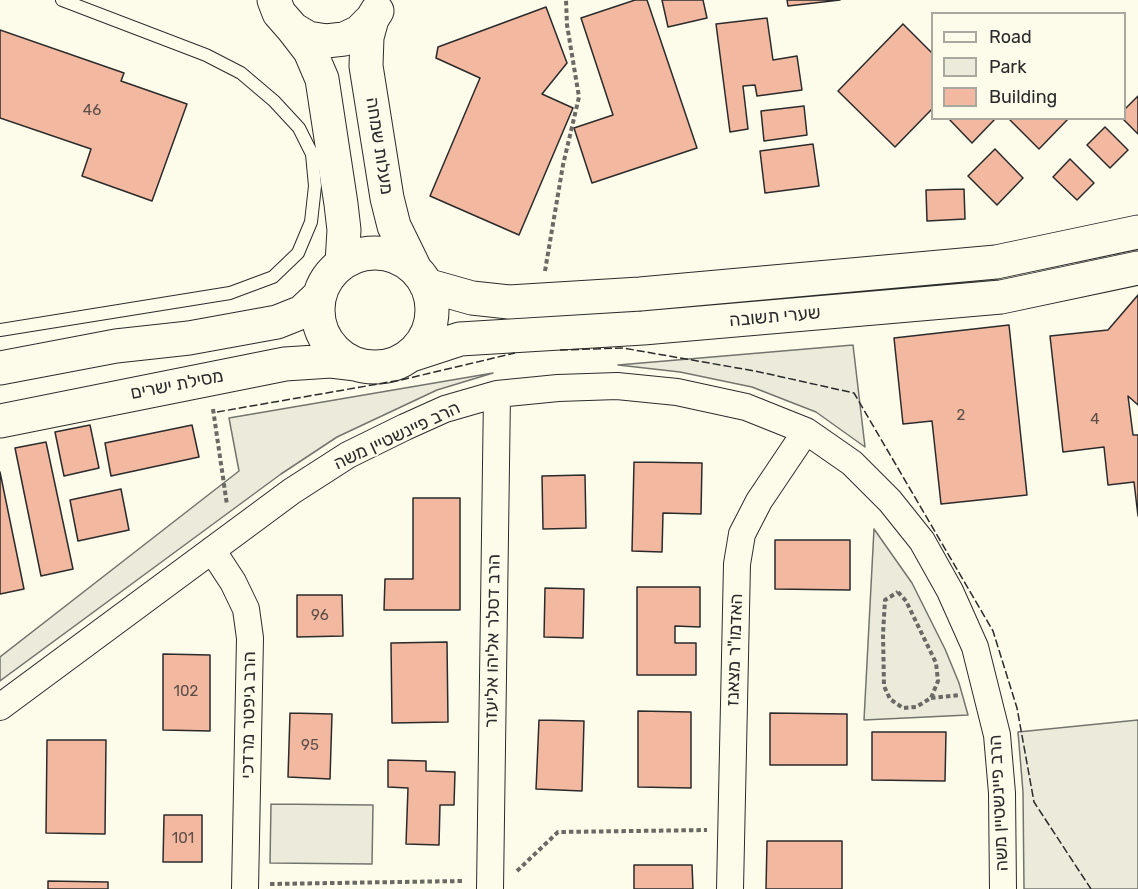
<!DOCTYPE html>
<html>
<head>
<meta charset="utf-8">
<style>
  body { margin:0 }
  #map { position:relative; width:1138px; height:889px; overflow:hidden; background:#fdfbea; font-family:Rubik,sans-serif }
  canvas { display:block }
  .legend { position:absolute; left:931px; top:12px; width:195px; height:108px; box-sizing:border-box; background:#fdfbea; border:2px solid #a9a89e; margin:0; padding:8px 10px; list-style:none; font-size:18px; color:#2b2b2b }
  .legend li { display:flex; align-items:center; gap:12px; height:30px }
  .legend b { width:30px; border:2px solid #a9a89e }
</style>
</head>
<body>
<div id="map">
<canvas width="1138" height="889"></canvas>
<ul class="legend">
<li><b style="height:8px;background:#fdfbea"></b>Road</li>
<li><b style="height:16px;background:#ecebdb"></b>Park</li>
<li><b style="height:16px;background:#f2b8a0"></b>Building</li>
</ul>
</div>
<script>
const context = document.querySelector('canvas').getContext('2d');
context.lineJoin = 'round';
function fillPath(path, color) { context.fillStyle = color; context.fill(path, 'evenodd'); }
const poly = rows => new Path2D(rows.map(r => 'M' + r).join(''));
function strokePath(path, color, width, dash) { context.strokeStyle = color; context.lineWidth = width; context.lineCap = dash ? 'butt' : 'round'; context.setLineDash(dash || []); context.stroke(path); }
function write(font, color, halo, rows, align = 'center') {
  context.font = font + ' Rubik,"Noto Sans Hebrew",sans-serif'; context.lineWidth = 4.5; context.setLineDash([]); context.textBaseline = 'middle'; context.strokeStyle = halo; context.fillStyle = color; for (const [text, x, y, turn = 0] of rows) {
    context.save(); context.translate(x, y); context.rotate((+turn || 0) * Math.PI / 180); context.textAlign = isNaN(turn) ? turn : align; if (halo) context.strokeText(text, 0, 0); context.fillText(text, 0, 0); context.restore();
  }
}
const green = poly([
  [853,345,865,447,816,412,752,387,680,372,618,365,853,345],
  [493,373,437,390,337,437,281,474,0,681,0,657,239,471,229,418,493,373],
  [874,529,912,583,945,649,959,683,968,715,864,720,874,529],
  [1138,720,1138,889,1024,889,1023,792,1018,732,1138,720],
  [271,804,373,805,372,864,270,863,271,804]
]);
const building = poly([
  [635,0,647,0,697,148,592,183,574,128,613,115,581,18,635,0],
  [662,0,703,0,707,18,668,27,662,0],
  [787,0,840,0,788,6,787,0],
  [546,7,567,63,542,94,573,108,519,235,430,196,480,78,436,58,438,47,546,7],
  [767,18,773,60,797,56,802,90,757,96,755,85,743,86,748,129,730,132,716,24,767,18],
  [903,24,932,53,932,109,895,147,838,91,903,24],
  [0,30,124,73,121,81,187,104,152,201,82,176,91,149,0,118,0,30],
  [1138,96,1138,134,1122,118,1124,118,1124,110,1138,96],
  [804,106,807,135,764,141,761,111,804,106],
  [948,118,996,118,972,143,948,118],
  [1008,118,1069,118,1039,149,1008,118],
  [1105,127,1128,150,1110,168,1087,145,1105,127],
  [813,144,819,186,765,193,760,151,813,144],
  [995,149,1023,178,997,205,968,176,995,149],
  [1070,159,1094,183,1077,200,1053,177,1070,159],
  [964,189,965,219,927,221,926,190,964,189],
  [1138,295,1138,405,1128,396,1133,435,1138,435,1138,516,1134,482,1108,485,1104,447,1063,452,1050,336,1108,330,1138,295],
  [1009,325,1027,495,941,504,932,421,903,424,894,338,1009,325],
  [90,425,99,468,64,476,55,432,90,425],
  [192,425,199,457,111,476,105,443,192,425],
  [46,442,73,569,41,576,15,448,46,442],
  [634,462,702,463,701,514,663,513,662,552,632,551,634,462],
  [0,472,24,589,0,594,0,472],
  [585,475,586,528,543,529,542,476,585,475],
  [121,489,129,530,78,541,70,500,121,489],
  [413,498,460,498,460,610,384,610,385,579,413,579,413,498],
  [775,540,850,540,850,590,775,589,775,540],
  [637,587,700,587,700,627,675,626,675,643,696,643,696,675,637,675,637,587],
  [545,588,584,589,583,638,544,637,545,588],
  [297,595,342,595,343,636,297,637,297,595],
  [447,642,448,722,392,723,391,643,447,642],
  [163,654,210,655,210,731,163,730,163,654],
  [638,711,691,712,691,788,638,787,638,711],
  [290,713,332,714,330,779,288,777,290,713],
  [770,713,847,714,847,765,770,765,770,713],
  [539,720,584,721,582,791,536,789,539,720],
  [872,732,946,732,945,781,872,780,872,732],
  [47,740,106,740,105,834,46,833,47,740],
  [388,760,426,761,426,771,455,772,454,805,440,805,439,845,406,844,408,788,388,787,388,760],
  [164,815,202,815,202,862,163,862,164,815],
  [767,841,842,841,842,889,766,889,767,841],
  [634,865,692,865,693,889,634,889,634,865],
  [48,881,108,882,108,889,48,889,48,881]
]);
const path = poly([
  [545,271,563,165,579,97,567,25,566,0],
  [213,409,227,505],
  [898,592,906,601,936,663,938,681,931,698,916,707,903,708,890,699,884,686,883,634,885,600,898,592],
  [931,698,960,695],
  [517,871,558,832,707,830],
  [270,884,463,881]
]);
const lane = poly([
  [0,330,230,293,273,277,298,253,311,222,315,186,312,154,299,128,274,101,241,73,206,55,62,0]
]);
const street = poly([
  [212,550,233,582,246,609,250,638,245,889],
  [0,707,292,491,348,455,405,427,445,409,497,394,558,388,617,386,677,392,746,407,806,431,852,463,890,501,922,541,950,591,975,647,997,735,1002,793,1003,889],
  [490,889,497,394],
  [730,889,737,564,742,534,759,501,806,431]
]);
const secondary = poly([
  [274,0,279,13,293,29,308,38,326,41,344,39,359,32,372,19,377,11],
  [372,19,367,37,366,66,387,198,394,226,415,269],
  [293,29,310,51,322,79,341,204,344,230,342,263],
  '318 310a57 57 0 1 1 114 0a57 57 0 1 1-114 0Z',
  [426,285,472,298,509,302,640,294,996,262,1138,232],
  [411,355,460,339,643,328,1001,297,1138,268],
  [0,368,116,346,189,338,277,322,302,312,320,295],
  [0,421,285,364,331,361,356,364]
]);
const fence = poly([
  [560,350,623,348,755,371,854,393,993,631,1017,708,1034,802,1091,889],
  [217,412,401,380,515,353]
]);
const numberNames = [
  ["46",92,111],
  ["2",961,416],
  ["4",1095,420],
  ["96",320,616],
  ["102",186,692],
  ["95",310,746],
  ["101",183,839]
];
const streetNames = [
  ["מעלות שמחה",379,146,81],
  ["שערי תשובה",775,317,-5],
  ["מסילת ישרים",177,385,-11],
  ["הרב פיינשטיין משה",397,436,-25],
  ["הרב דסלר אליהו אליעזר",493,641,-89],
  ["האדמו\"ר מצאנז",735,650,-88],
  ["הרב גיפטר מרדכי",249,715,-89],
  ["הרב פיינשטיין משה",999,803,-93]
];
fillPath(green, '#ecebdb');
strokePath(green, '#74746e', 1.5);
fillPath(building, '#f2b8a0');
strokePath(building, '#2b2b2b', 1.5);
strokePath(lane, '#2b2b2b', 14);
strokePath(street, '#2b2b2b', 28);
strokePath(secondary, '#2b2b2b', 35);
strokePath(path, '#6a6964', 4, [4.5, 3]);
strokePath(lane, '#fdfbea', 12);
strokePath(street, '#fdfbea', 26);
strokePath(secondary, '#fdfbea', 33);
strokePath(fence, '#2b2b2b', 1.5, [8, 3]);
write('15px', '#5d4e48', null, numberNames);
write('18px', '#2b2b2b', '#fdfbea', streetNames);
</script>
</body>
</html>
